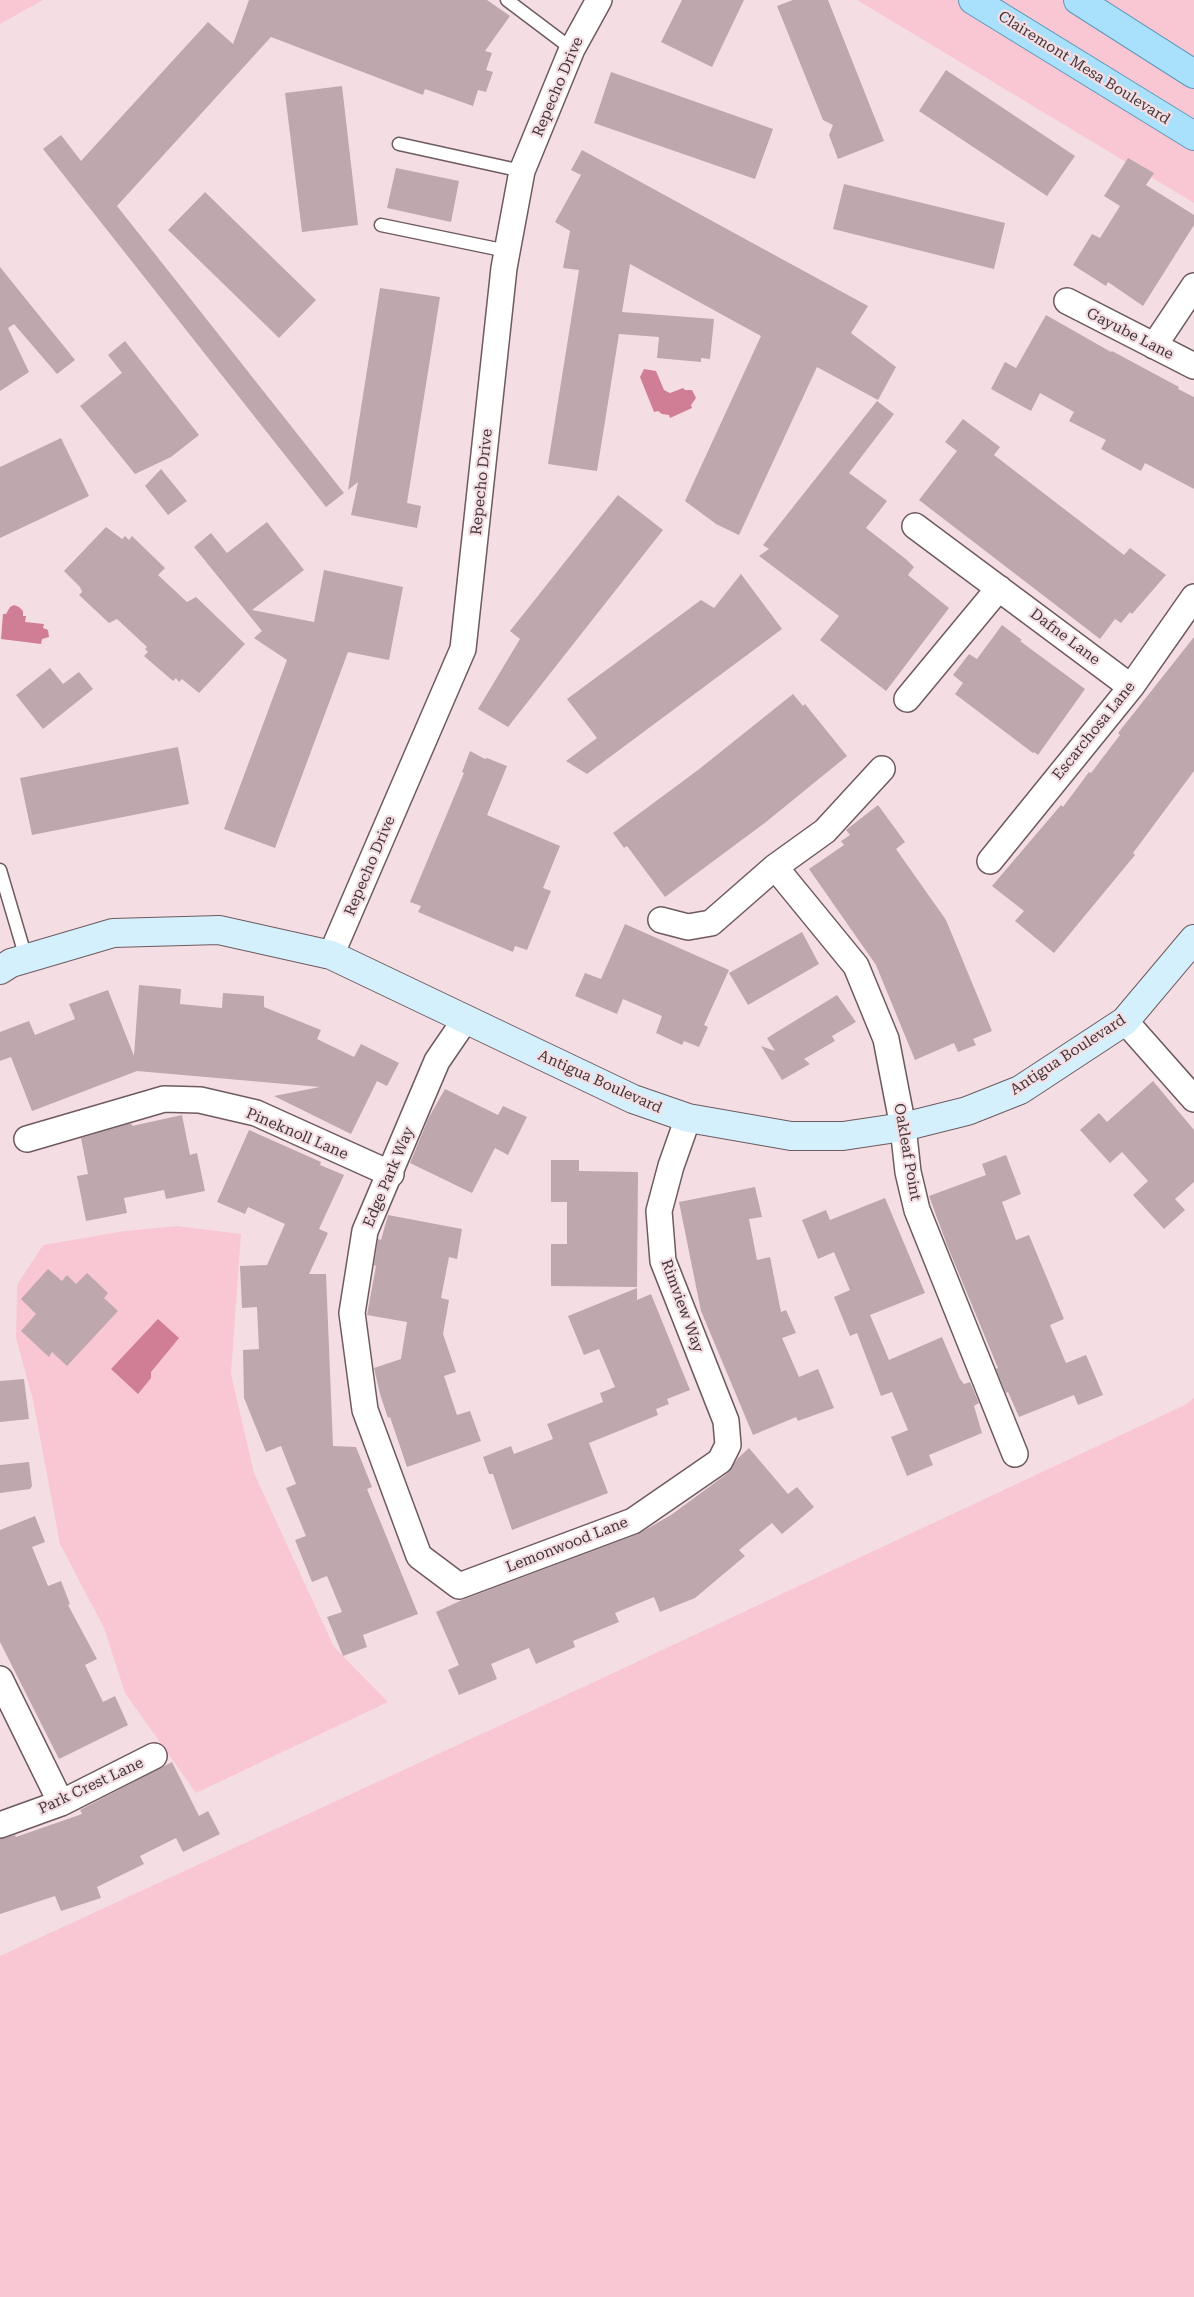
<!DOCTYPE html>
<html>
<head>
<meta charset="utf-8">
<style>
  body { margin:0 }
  canvas { display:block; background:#f5dee3 }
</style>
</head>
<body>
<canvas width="1194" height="2297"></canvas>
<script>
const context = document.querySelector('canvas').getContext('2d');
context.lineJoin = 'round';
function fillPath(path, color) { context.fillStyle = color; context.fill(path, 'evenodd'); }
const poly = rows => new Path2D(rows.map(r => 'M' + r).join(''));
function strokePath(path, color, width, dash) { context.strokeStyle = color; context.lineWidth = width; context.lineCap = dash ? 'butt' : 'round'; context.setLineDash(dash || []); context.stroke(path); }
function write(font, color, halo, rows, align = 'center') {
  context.font = font + ' "Roboto Serif",serif'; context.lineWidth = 4.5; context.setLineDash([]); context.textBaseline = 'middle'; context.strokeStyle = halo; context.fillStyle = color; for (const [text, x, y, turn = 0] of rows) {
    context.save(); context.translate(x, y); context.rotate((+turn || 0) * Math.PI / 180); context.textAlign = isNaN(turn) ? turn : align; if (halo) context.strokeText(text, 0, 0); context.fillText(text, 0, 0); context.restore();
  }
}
const green = poly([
  [0,0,43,0,0,24],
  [857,0,1194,0,1194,203],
  [177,1226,241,1234,231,1374,254,1473,334,1647,388,1702,196,1793,125,1693,104,1628,60,1544,33,1400,16,1338,17,1285,43,1245,125,1231],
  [1194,1398,1194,2297,0,2297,0,1956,579,1689,1185,1405]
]);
const water = poly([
  [644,369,656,371,664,390,670,393,683,388,685,390,692,390,696,398,691,405,692,408,670,418,669,415,662,414,658,411,654,412,640,377],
  [14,605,19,607,23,611,23,616,26,616,25,622,44,624,43,628,48,630,49,637,42,639,41,644,1,639,3,614,6,614,10,607],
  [158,1319,179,1338,151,1372,151,1378,138,1394,111,1369]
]);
const building = poly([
  [249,0,487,0,510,16,485,51,492,53,486,70,493,72,486,92,478,90,473,106,425,89,423,95,271,37,117,206,344,493,326,507,43,149,61,135,81,161,208,22,233,44],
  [682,0,744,0,712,67,661,42],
  [793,0,828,0,884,141,838,159,829,135,833,125,823,120,777,6],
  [946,70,1075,156,1047,196,919,111],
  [611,72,773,129,755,179,594,123],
  [342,86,358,225,302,232,285,93],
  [582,150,868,306,851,333,896,367,878,400,817,367,739,535,716,524,685,501,761,336,630,264,622,312,714,319,710,359,701,358,701,362,657,358,659,337,619,334,597,471,548,464,579,270,563,268,570,231,555,222,581,175,571,170],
  [1128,158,1154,173,1146,185,1194,215,1194,225,1143,306,1108,282,1106,286,1073,265,1092,234,1100,238,1120,206,1104,196],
  [396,168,459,181,451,222,387,208],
  [844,184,1005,223,994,269,833,229],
  [205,192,316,300,279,338,168,230],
  [0,267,75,360,57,374,14,324,8,328,29,372,0,391],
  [380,288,440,297,407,503,421,506,417,528,351,515,358,482,348,490],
  [1046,315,1111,352,1112,351,1179,387,1178,389,1194,397,1194,489,1145,463,1141,471,1101,449,1106,440,1069,421,1074,412,1040,393,1031,411,991,389,1005,362,1016,368],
  [125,341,199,435,171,457,135,474,80,406,122,373,108,355],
  [877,401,894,414,849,473,887,501,866,528,907,560,914,567,908,575,949,608,886,691,820,640,839,616,759,556,769,549,763,545],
  [963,419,1000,447,994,455,1124,555,1130,548,1166,575,1132,614,1130,612,1121,623,1115,619,1100,639,919,500,957,451,945,442],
  [61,438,89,496,0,538,0,467],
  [161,469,187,501,168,515,145,486],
  [618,495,663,530,508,727,478,709,520,639,510,631],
  [267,522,304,570,252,610,314,622,324,570,403,587,389,660,348,652,275,848,224,829,287,660,254,638,262,631,194,547,211,533,227,553],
  [106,527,122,539,125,536,129,540,132,536,165,568,158,575,187,602,196,597,245,644,199,693,182,679,179,682,176,678,173,681,144,656,148,652,145,649,147,647,117,619,109,623,79,595,82,592,80,587,64,571],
  [741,574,782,629,587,774,566,761,597,738,567,699,701,600,714,608],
  [1002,625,1022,640,1020,641,1085,689,1038,755,1034,752,1033,753,955,694,963,683,953,675,969,654,977,659],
  [1194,637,1194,771,1133,853,1135,855,1054,953,1015,921,1024,911,992,886,1061,805,1063,807,1089,772,1091,773,1120,735,1118,733],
  [50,668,63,684,79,672,93,689,43,729,16,695],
  [793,694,803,706,805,704,847,756,766,822,665,897,627,846,624,848,613,833,698,770],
  [178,747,189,804,32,835,20,778],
  [470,751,485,759,487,758,507,766,487,815,560,846,543,888,551,891,527,950,515,946,513,952,418,912,421,906,410,902,464,773,462,772],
  [878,805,905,842,896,849,946,920,992,1031,973,1039,976,1045,958,1052,954,1043,915,1060,876,965,809,869,844,845,841,841,850,835,846,830],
  [625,924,729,970,704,1025,708,1027,699,1047,684,1041,682,1045,656,1033,662,1016,623,999,617,1014,575,996,585,973,601,979],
  [802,932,819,964,748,1005,729,973],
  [139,985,181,989,180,1004,222,1008,223,993,264,996,264,1007,321,1030,317,1039,354,1057,361,1044,399,1063,387,1086,377,1081,351,1134,274,1096,320,1087,137,1071,32,1111,11,1057,0,1061,0,1032,29,1021,35,1035,75,1019,69,1004,108,990,134,1056],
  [837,995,856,1022,832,1036,835,1041,804,1059,810,1064,782,1080,761,1046,775,1051,767,1038],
  [1153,1081,1194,1130,1194,1182,1175,1199,1185,1210,1164,1229,1133,1195,1148,1181,1122,1152,1110,1163,1080,1130,1099,1113,1107,1122],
  [445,1089,498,1115,503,1106,527,1117,508,1155,495,1148,472,1193,410,1163,429,1117],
  [182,1115,190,1155,197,1153,205,1191,166,1199,164,1190,124,1198,127,1213,86,1221,77,1176,88,1174,81,1138,128,1124,132,1124,132,1126],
  [249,1130,321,1162,320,1165,344,1175,319,1229,328,1233,309,1274,326,1274,333,1446,356,1447,372,1487,367,1489,418,1614,363,1635,367,1647,343,1656,327,1617,342,1612,327,1576,312,1582,295,1540,306,1536,286,1488,296,1484,281,1446,266,1452,244,1398,243,1350,259,1349,257,1307,242,1308,240,1266,267,1265,285,1224,248,1207,245,1214,217,1202],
  [1006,1155,1021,1194,1002,1202,1016,1240,1029,1235,1064,1319,1050,1325,1066,1363,1086,1355,1103,1395,1078,1405,1074,1395,1019,1417,1008,1392,1006,1393,996,1369,998,1368,947,1245,929,1196,986,1175,982,1164],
  [551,1160,579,1160,579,1171,638,1172,637,1287,551,1286,551,1244,567,1244,567,1202,551,1202],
  [755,1187,762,1217,749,1219,757,1260,770,1257,781,1312,786,1310,796,1333,782,1338,799,1377,818,1369,834,1408,798,1421,796,1417,753,1435,701,1311,679,1202],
  [885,1198,925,1293,870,1315,889,1360,942,1337,960,1379,964,1384,970,1382,979,1403,974,1406,982,1433,929,1455,933,1465,907,1476,891,1437,908,1430,892,1392,881,1396,857,1333,850,1336,834,1297,850,1290,834,1252,818,1259,802,1220,826,1210,830,1220],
  [388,1215,462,1229,457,1259,449,1257,441,1298,449,1300,443,1334,456,1372,444,1376,457,1415,470,1411,481,1441,407,1467,390,1417,388,1418,380,1394,374,1368,401,1359,407,1322,367,1315,376,1266,374,1265,378,1239,381,1240],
  [48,1269,62,1281,67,1275,76,1284,87,1273,108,1293,104,1298,118,1311,67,1366,52,1352,49,1357,21,1331,36,1314,21,1299],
  [637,1288,637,1300,651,1294,690,1390,667,1399,669,1404,656,1409,658,1415,589,1443,608,1493,512,1530,493,1474,489,1474,483,1457,511,1446,514,1454,553,1439,547,1424,603,1402,600,1393,615,1387,599,1349,584,1355,568,1316],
  [24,1379,29,1419,0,1422,0,1381],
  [749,1448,788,1494,797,1487,814,1507,782,1534,772,1523,739,1550,745,1556,695,1598,660,1612,654,1597,615,1613,619,1622,573,1641,575,1647,536,1664,529,1648,491,1664,497,1679,459,1695,448,1670,459,1665,436,1612,462,1600,638,1534,671,1515,728,1473,738,1458],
  [29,1462,32,1486,30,1489,0,1493,0,1465],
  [35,1516,45,1542,32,1547,48,1586,61,1581,70,1604,68,1605,97,1659,85,1665,103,1702,115,1696,128,1725,59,1759,0,1642,0,1530],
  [172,1762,199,1816,208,1811,220,1834,183,1852,176,1838,140,1856,144,1864,97,1887,101,1898,61,1911,55,1896,0,1914,0,1839,15,1835,16,1837,82,1814,80,1810]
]);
const lane = poly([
  [507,0,572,49],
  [399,144,522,171],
  [381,225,507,251],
  [0,870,26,958]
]);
const street = poly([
  [1067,301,1194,366],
  [1154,346,1194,286],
  [915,526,1131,687],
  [907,699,999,588],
  [990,861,1131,687,1194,597],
  [775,867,856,966,886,1039,903,1127,908,1172,917,1210,1015,1454],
  [661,920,688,927,711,923,775,867,825,831,882,769],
  [331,955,463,649,504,268,522,171,572,49,599,0],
  [465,1020,437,1061,365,1231,352,1313,365,1410,419,1556,459,1586,633,1521,720,1461,728,1445,726,1421,663,1261,659,1211,671,1166,688,1118],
  [1125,1021,1194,1099],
  [27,1139,164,1099,200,1100,256,1113,391,1174],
  [0,1679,61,1803],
  [0,1825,61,1803,154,1756]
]);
const secondary = poly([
  [0,970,11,963,113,933,219,930,331,955,633,1099,688,1118,791,1136,843,1136,903,1127,967,1111,1020,1090,1125,1021,1194,939]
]);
const primary = poly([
  [973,0,1194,136],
  [1078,0,1194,74]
]);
const streetNames = [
  ["Clairemont Mesa Boulevard",1084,68,32],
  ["Repecho Drive",558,87,-67],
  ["Gayube Lane",1130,334,27],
  ["Repecho Drive",482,482,-84],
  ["Dafne Lane",1065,637,37],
  ["Escarchosa Lane",1094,731,-51],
  ["Repecho Drive",370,866,-67],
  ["Antigua Boulevard",1068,1055,-33],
  ["Antigua Boulevard",600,1082,24],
  ["Pineknoll Lane",297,1134,23],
  ["Oakleaf Point",907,1152,80],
  ["Edge Park Way",389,1177,-67],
  ["Rimview Way",682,1306,70],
  ["Lemonwood Lane",567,1545,-21],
  ["Park Crest Lane",91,1786,-25]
];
fillPath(green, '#f9c7d4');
fillPath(water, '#d07d96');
fillPath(building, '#bea7ad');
strokePath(lane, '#6e5a5f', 15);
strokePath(street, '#6e5a5f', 28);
strokePath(secondary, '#6e5a5f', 30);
strokePath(primary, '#5f98b5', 30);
strokePath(lane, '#fff', 12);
strokePath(street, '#fff', 25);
strokePath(secondary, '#d4f0fd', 28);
strokePath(primary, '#a9e0fb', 28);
write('15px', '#403739', '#f5dee3', streetNames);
</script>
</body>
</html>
